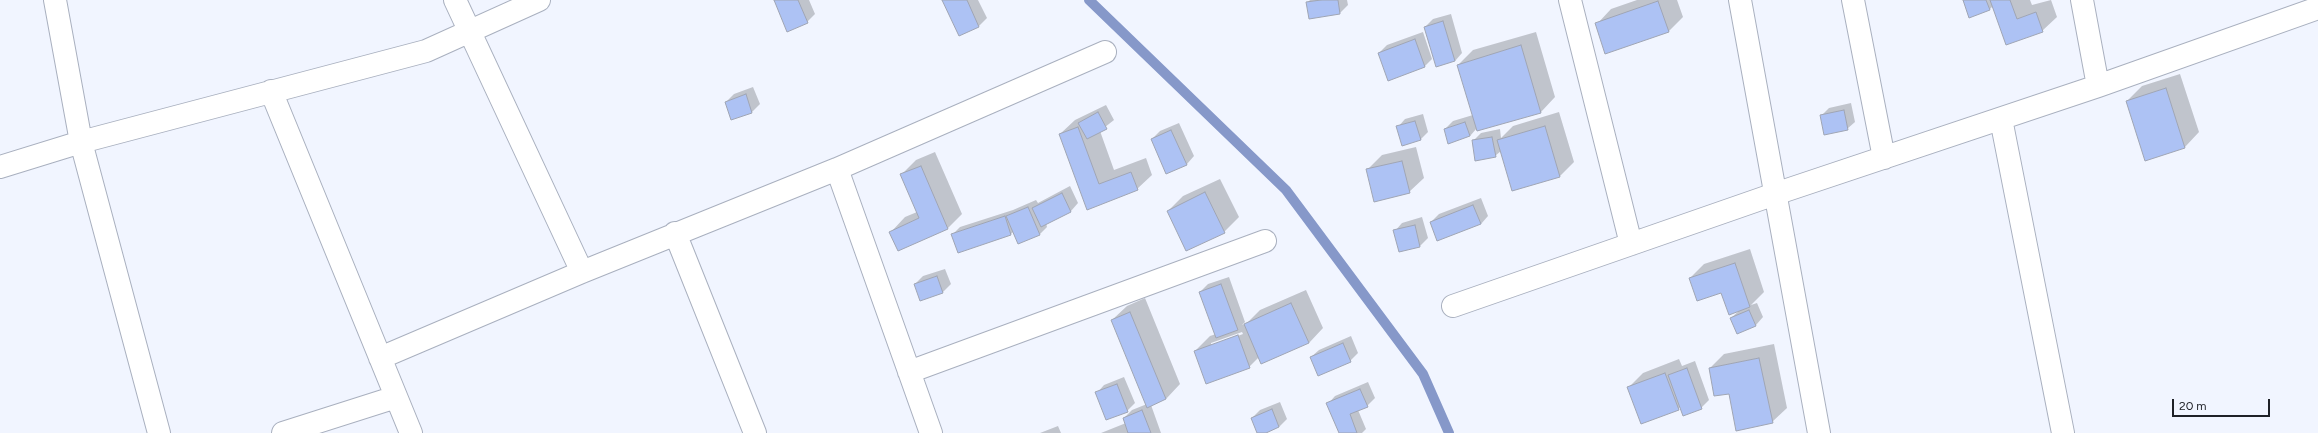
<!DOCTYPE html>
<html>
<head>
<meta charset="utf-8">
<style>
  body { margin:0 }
  #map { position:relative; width:2318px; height:433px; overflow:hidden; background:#f1f5ff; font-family:Figtree,sans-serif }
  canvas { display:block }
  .scale { position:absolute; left:2172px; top:399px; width:98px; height:18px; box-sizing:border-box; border:2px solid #1f2127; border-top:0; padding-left:5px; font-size:12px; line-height:14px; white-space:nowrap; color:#1f2127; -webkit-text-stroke:3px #f1f5ff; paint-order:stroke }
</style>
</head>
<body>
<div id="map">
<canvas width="2318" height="433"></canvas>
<div class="scale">20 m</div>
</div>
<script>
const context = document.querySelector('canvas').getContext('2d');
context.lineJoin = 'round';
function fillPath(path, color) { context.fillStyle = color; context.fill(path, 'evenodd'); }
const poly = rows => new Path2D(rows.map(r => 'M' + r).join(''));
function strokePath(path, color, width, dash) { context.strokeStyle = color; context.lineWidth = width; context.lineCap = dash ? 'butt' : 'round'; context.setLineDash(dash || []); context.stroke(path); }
const shadow = poly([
  [775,0,809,0,815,14,807,22],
  [943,0,978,0,987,18,979,26,960,35],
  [1310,0,1347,0,1348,5,1340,13,1310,18,1307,3],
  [1637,0,1677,0,1683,17,1669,31,1597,24,1611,9],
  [1964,0,2030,0,2032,5,2051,0,2057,17,2042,31,2006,44,1993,6,1989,10],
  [1451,14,1462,53,1455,61,1425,27,1433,19],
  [1423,32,1432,59,1424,67,1379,53,1387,45],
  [1536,32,1555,97,1541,112,1478,130,1477,128,1470,136,1445,129,1453,121,1473,115,1458,65,1473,50],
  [2180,74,2199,132,2185,147,2146,160,2127,101,2142,86],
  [753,87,760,104,752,112,731,119,726,102,734,94],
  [1851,103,1855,122,1847,129,1821,116,1829,108],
  [1106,105,1114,120,1100,131,1114,170,1146,158,1152,175,1137,189,1088,208,1060,134,1075,120],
  [1559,112,1574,162,1560,176,1513,190,1501,151,1495,156,1473,141,1481,133,1500,129,1501,138,1513,126],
  [1423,114,1428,132,1420,140,1398,127,1405,119],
  [1179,123,1194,156,1187,164,1167,173,1152,139,1160,131],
  [1416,147,1424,178,1409,192,1367,170,1382,155],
  [935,152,962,214,948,228,891,232,905,217,917,212,901,175,916,160],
  [1220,179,1239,217,1224,232,1168,211,1183,196],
  [1070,186,1078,203,1071,211,1046,223,1047,227,1040,234,1014,231,1011,234,958,252,952,235,960,227,1013,210,1036,200,1038,203],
  [1481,198,1488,216,1481,224,1431,222,1439,214],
  [1422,217,1428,238,1420,246,1399,251,1395,231,1402,223],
  [1750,249,1764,292,1751,305,1757,303,1763,317,1756,325,1737,333,1731,318,1740,310,1722,292,1690,278,1704,264],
  [945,269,951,284,943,292,921,300,915,284,923,276],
  [1229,277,1245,322,1242,325,1247,323,1260,310,1306,290,1323,328,1309,343,1259,357,1249,367,1195,351,1210,336,1216,334,1200,292,1208,284],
  [1242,332,1243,334,1211,346,1211,343],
  [1145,298,1180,384,1166,399,1151,405,1161,433,1101,433,1126,423,1124,418,1132,410,1147,404,1112,320,1127,306],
  [1351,336,1358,353,1350,361,1311,357,1319,350],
  [1774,344,1787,408,1772,422,1729,392,1710,368,1724,354],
  [1679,359,1682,366,1695,361,1709,400,1701,408,1680,407,1678,409,1628,388,1643,373],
  [1124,377,1135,403,1127,411,1097,393,1104,385],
  [1368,382,1375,398,1367,406,1358,410,1366,429,1362,433,1340,433,1328,404,1335,396],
  [1280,402,1287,419,1279,427,1258,433,1252,418,1260,410],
  [1058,426,1061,433,1040,433]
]);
const stream = poly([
  [1089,0,1286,190,1423,374,1449,433]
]);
const building = poly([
  [774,0,798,0,808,23,787,32,774,0],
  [942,0,967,0,979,27,959,36,942,0],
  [1321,0,1338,0,1340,14,1309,19,1306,2,1321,0],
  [1963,0,1986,0,1990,10,1969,18,1963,0],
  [1990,0,2010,0,2017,19,2036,12,2043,32,2006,45,1990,0],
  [1658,1,1669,32,1605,54,1595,23,1658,1],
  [1443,21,1455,61,1436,67,1424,27,1443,21],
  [1415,39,1425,67,1388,81,1378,53,1415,39],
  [1521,45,1541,113,1477,131,1457,65,1521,45],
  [2166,88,2185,148,2145,161,2126,101,2166,88],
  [746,94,752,113,731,120,725,102,746,94],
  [1844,110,1848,130,1824,135,1820,115,1844,110],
  [1098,112,1107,129,1087,139,1078,123,1098,112],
  [1415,121,1421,140,1402,146,1396,126,1415,121],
  [1465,122,1470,136,1448,144,1444,129,1465,122],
  [1545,126,1560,177,1512,191,1497,140,1545,126],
  [1078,127,1099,184,1131,172,1138,190,1087,210,1059,134,1078,127],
  [1171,130,1187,165,1166,174,1151,139,1171,130],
  [1492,137,1496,157,1475,161,1472,140,1492,137],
  [1402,161,1410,193,1374,202,1366,169,1402,161],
  [921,166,948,229,898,251,889,232,919,218,900,174,921,166],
  [1205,192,1225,233,1186,251,1167,211,1205,192],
  [1062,193,1071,212,1041,227,1032,208,1062,193],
  [1473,205,1481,224,1437,241,1430,222,1473,205],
  [1028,207,1040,235,1018,244,1006,216,1028,207],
  [1005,216,1011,235,958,253,951,234,1005,216],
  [1415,225,1420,247,1399,252,1393,230,1415,225],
  [1735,263,1750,307,1729,315,1721,293,1697,301,1689,278,1735,263],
  [937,276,943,293,920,301,914,284,937,276],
  [1221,284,1238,330,1216,338,1199,292,1221,284],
  [1291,303,1309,343,1261,364,1244,324,1291,303],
  [1749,310,1756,326,1737,334,1730,318,1749,310],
  [1130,312,1166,399,1147,408,1111,320,1130,312],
  [1238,335,1250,368,1206,384,1194,351,1238,335],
  [1343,343,1351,362,1318,376,1310,357,1343,343],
  [1759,358,1773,423,1736,431,1729,394,1714,396,1709,368,1759,358],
  [1687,368,1702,409,1683,416,1668,375,1687,368],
  [1665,373,1679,410,1641,424,1627,387,1665,373],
  [1117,384,1128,412,1106,420,1095,392,1117,384],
  [1360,389,1368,407,1350,414,1357,433,1339,433,1326,403,1360,389],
  [1272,409,1279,427,1266,433,1257,433,1251,418,1272,409],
  [1142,410,1151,433,1128,433,1123,418,1142,410]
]);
const minor = poly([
  [55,0,81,142,159,433],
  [455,0,582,272],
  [1570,0,1631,244],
  [1740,0,1819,433],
  [1853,0,1884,158],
  [2082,0,2098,86],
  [271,91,411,433],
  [2001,119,2063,433],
  [0,167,81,142,426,51,539,0],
  [837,169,931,433],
  [675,233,755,433],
  [1453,306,1775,194,2098,86,2318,8],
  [380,358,582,272,837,169,1105,52],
  [909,372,1265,241],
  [283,433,396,397]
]);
fillPath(shadow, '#0003');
strokePath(stream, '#8698c9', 10);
fillPath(building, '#adc2f4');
strokePath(building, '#9fa5b4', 1);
strokePath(minor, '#a9b0bf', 24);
strokePath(minor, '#fff', 22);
</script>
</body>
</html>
